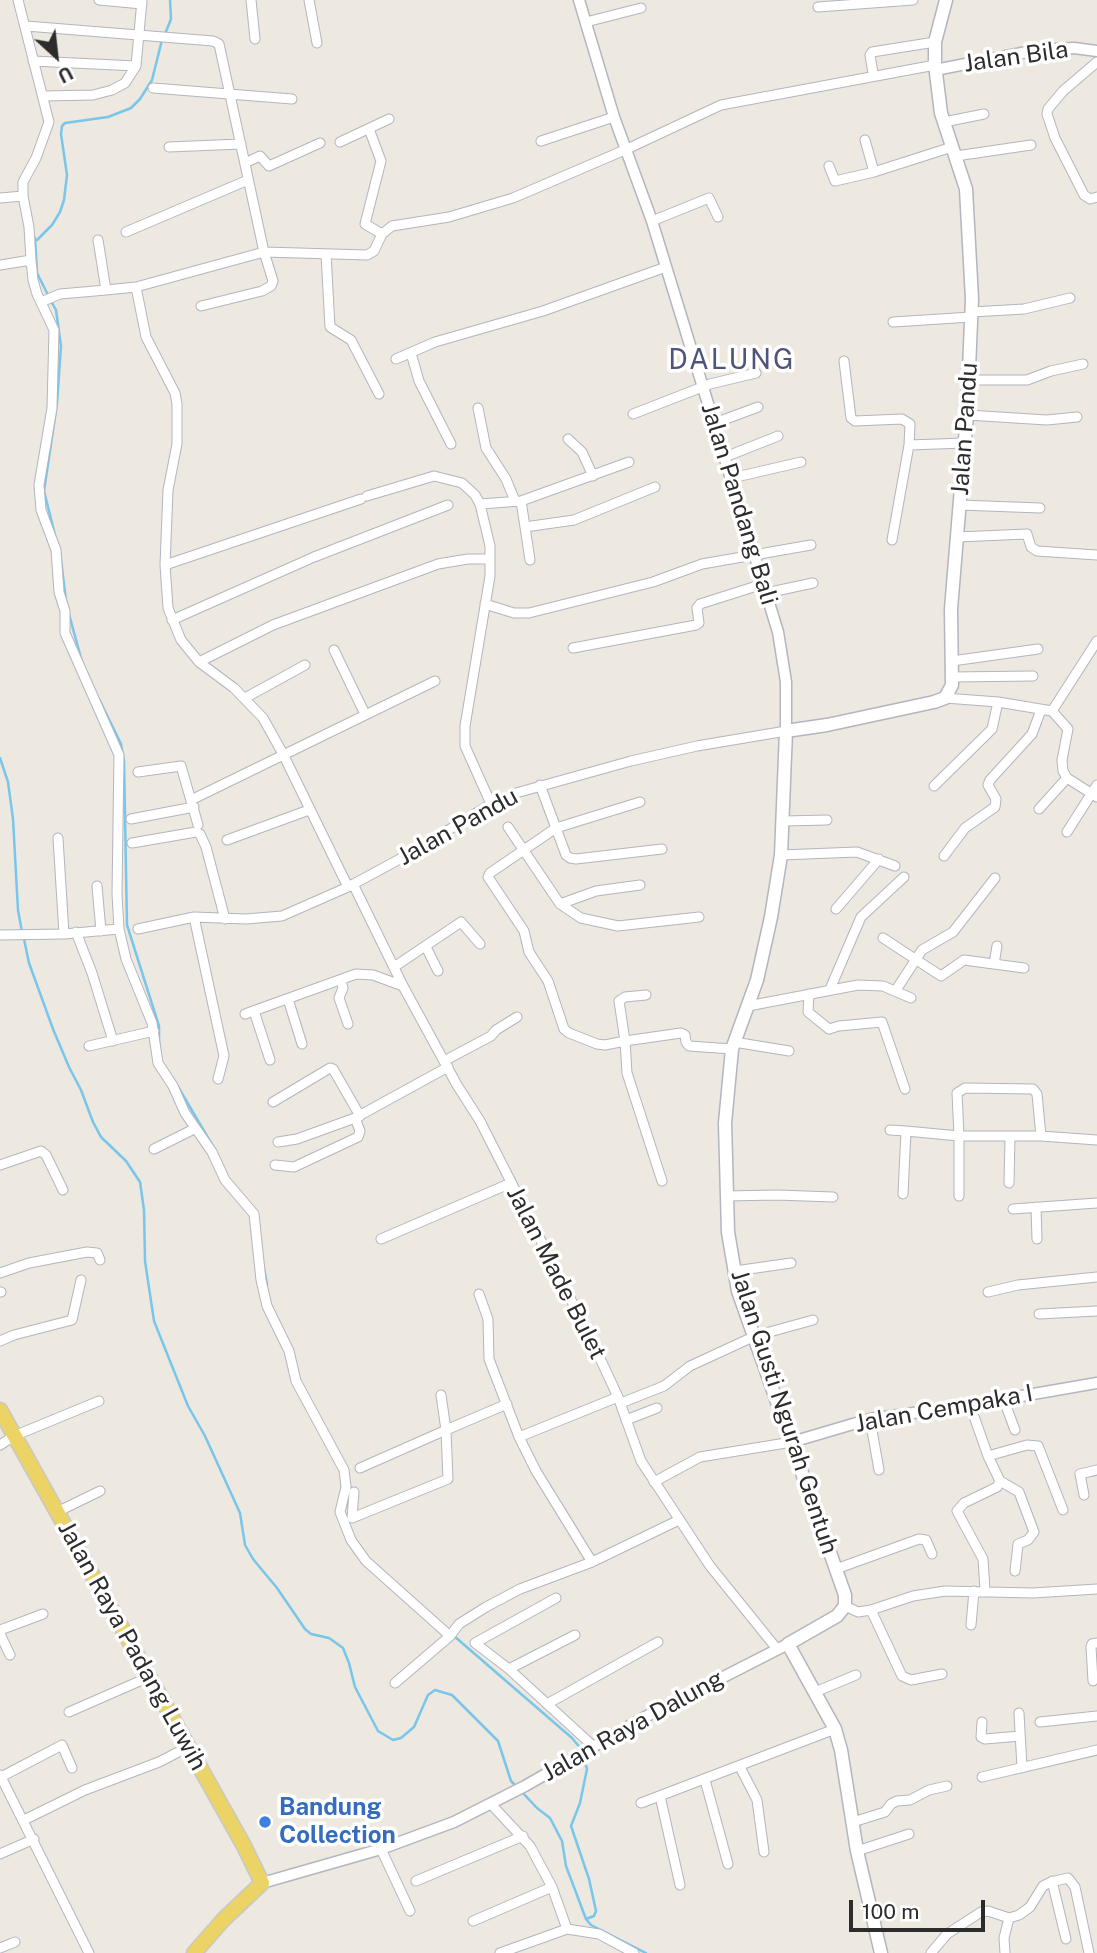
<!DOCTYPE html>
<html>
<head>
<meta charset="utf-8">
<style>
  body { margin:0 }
  #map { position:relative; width:1097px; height:1953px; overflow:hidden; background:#ede8e0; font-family:"Public Sans",sans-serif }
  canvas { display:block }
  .north { position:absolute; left:21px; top:21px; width:70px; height:70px; -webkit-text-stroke:5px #fff; paint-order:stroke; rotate:153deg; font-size:19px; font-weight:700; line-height:28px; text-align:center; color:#2c2c2c }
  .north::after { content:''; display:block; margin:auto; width:24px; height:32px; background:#2c2c2c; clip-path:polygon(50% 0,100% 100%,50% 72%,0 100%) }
  .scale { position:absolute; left:849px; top:1900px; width:136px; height:32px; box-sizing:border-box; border:4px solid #2c2c2c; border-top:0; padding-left:9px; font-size:21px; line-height:24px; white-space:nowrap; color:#2c2c2c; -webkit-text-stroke:5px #fff; paint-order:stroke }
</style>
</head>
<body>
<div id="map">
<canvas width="1097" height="1953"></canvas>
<div class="north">U</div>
<div class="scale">100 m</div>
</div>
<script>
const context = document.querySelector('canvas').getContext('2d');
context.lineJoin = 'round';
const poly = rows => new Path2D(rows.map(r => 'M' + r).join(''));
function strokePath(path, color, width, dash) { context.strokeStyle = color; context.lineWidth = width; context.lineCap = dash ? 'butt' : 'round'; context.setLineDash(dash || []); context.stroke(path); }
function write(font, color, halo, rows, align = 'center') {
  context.font = font + ' "Public Sans",sans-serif'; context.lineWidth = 7; context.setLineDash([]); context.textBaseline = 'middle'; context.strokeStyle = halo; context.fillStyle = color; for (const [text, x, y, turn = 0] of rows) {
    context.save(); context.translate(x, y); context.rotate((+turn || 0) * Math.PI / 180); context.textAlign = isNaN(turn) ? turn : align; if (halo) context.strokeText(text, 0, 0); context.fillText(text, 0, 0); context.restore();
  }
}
const stream = poly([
  [165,34,171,19,170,0],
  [35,238,37,273,48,295],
  [37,240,52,225,60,212,64,200,67,175,61,134,62,126,65,123,108,117,131,108,140,99,152,80,162,40],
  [51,301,56,310,61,346,57,403,44,491,55,535],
  [60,552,66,601],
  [69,614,82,662],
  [99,699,121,744,124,761,127,925,159,1026,159,1046],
  [0,758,8,782,13,819,18,910,22,932],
  [24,939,29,963,53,1029,69,1067,81,1090,93,1122,101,1137,126,1161,140,1182,144,1210,145,1261,154,1321,188,1406,205,1436,240,1513,245,1545,253,1559,277,1588,305,1629,311,1634,329,1638,343,1648,349,1663,355,1687,378,1731,393,1740,401,1738,414,1727,428,1695,435,1690,452,1695,498,1741,511,1781,516,1786],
  [177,1085,214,1148],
  [264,1268,267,1285],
  [345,1508,349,1502,349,1491],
  [454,1636,572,1738,582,1750],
  [583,1757,587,1769,580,1803,571,1826,589,1879,596,1911,594,1916,586,1919],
  [521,1791,537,1808,550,1818,562,1841,566,1866,586,1919,591,1925,646,1953]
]);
const minor = poly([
  [99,0,142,4],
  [251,0,255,39],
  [309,0,317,43],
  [818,7,913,0],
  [586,22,641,8],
  [26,26,213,41,219,44,264,252,273,281,271,286,262,291,201,306],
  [33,61,136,66],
  [1097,62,1063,91,1048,109,1047,114,1055,138,1084,195,1090,199,1097,197],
  [873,73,870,55,872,52,935,42],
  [153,88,292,99],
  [43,96,93,95,112,90,125,83,136,66,142,0],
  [944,122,984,114],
  [369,129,381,161,365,224,382,234],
  [865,140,874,172],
  [541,141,614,117],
  [340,142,389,119],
  [169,147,241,144],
  [956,156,1031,145],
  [245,163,260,156,269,166,320,143],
  [829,166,835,181,874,172,952,147],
  [0,198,23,196],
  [652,221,709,198,718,217],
  [126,232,248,180],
  [98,240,106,290,136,287,264,252,367,255,374,251,382,234,392,226,449,217,513,198,627,149,721,105,935,65],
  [326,254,330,327,351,340,379,394],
  [31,260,33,280,37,294,54,330,52,408,39,485,41,510,56,550,59,592,65,611,65,633,119,755,117,894,119,929,126,959,152,1023,158,1063,173,1086,185,1113,212,1152,225,1180,254,1214,261,1280,267,1306,289,1351,296,1381,344,1470,346,1487,340,1512,351,1540,366,1561,450,1636],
  [0,265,31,260,29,227,23,196,23,182,36,158,49,122,18,0],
  [136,287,146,337,175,393,177,404,177,444,168,490,165,565],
  [41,302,60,294,106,290],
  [972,312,1024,309,1070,298],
  [893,322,971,317],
  [411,353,419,381,451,444],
  [396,359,435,342,543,311,666,267],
  [844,361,851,418,855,421,902,419,910,424,909,445,892,540],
  [970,380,1027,380,1051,371,1083,364],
  [478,408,486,448,506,479,515,501],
  [633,414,710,384,756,373],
  [967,415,1047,420,1077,417],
  [715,423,758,407],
  [568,439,582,452,593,476],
  [909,445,965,443],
  [725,457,778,436],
  [732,478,801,462],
  [367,496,434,476,462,483,475,495,480,504,490,546,490,576,465,726,465,746,491,804],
  [521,501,525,527,574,520,655,487],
  [480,504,521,501,629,462],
  [960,505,1040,508],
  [525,527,530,560],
  [957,537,1027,534,1031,547,1037,551,1097,555],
  [766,593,813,583],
  [485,604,514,613,529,613,653,582,702,564,811,545],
  [172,620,314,557,448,505],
  [573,648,696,625,699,623,697,608,700,604,763,584],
  [334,650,365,714],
  [952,661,1038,649],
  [199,662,273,625,438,564,468,559,490,559],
  [952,677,1033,676],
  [245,698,305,665],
  [945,698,998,702,1052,711,1068,729,1062,760,1063,771,1067,778,1097,797],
  [1052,711,1097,641],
  [138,772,181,766,198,825],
  [540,785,566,855,570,858,576,859,662,849],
  [934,786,992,729,998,702],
  [191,800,435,681],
  [640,802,556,828,490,873,488,877,524,931,529,952,548,981,564,1029,569,1033,597,1044,605,1045,625,1041,619,1001,625,997,646,995],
  [1039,809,1067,778],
  [131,819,194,807],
  [784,821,827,820],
  [508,827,560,904,581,918,618,926,699,917],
  [1067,832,1097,785],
  [58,838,64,934],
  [227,840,309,810],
  [132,843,196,832,200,834,206,847,225,919],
  [781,855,857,852,895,866],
  [944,856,965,828,995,807,996,799,988,785,990,780,1032,734,1041,710],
  [353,884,403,986,457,1085,480,1121,592,1341,618,1397,641,1461,710,1566,777,1649],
  [97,886,101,931],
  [348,887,283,754,263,718,234,688,199,662,181,640,168,608,165,565,361,499],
  [560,904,596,891,640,885],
  [836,909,879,859],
  [194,917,224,1056,218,1079],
  [138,929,194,917,246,919,282,916,348,887,411,853,491,804,516,793,631,761,697,746,786,731],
  [76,932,92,973,113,1041],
  [0,935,64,934,119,929],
  [883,938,941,976,964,960,1024,968],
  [426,947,438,971],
  [994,964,997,946],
  [394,967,461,922,480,944],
  [341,980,343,988,339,998,348,1024],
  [830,989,861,917,904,877],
  [896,990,922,950,953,932,995,878],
  [809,994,808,1012,829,1029,839,1026,882,1022,905,1089],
  [288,999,302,1044],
  [748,1006,858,985,883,986,911,998],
  [254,1011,270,1060],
  [245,1014,356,974,373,975,403,986],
  [734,1042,789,1051],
  [89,1046,154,1031],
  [444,1061,491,1036,496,1030,517,1017],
  [273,1102,330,1068,333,1069,360,1116],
  [890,1130,906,1131],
  [1041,1136,1037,1094,1033,1089,965,1088,957,1093,959,1136,1041,1136,1097,1140],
  [278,1142,297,1139,355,1118,448,1067],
  [154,1149,194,1129],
  [0,1165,41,1151,46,1155,63,1190],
  [275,1165,294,1167,358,1137,360,1131,355,1118],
  [662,1181,627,1073,625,1041,681,1033,685,1035,686,1042,689,1046,732,1049],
  [1009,1183,1010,1137],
  [903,1194,906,1131,959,1136,959,1196],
  [726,1196,777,1195,833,1197],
  [1036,1207,1037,1239],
  [1013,1209,1097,1203],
  [381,1239,511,1183],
  [735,1271,791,1263],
  [0,1273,29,1263,87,1252,97,1253,100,1260],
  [0,1292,1,1292],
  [988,1292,1018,1285,1097,1277],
  [479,1294,488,1319,489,1359,519,1437,536,1471,592,1562],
  [1039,1314,1097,1311],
  [0,1341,14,1335,72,1320,81,1280],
  [1003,1398,1015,1430],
  [621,1403,664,1386,690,1366,755,1336,813,1320],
  [970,1405,988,1456,1000,1481,997,1487,964,1503,957,1511,983,1559,985,1590],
  [870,1419,879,1470],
  [626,1420,657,1408],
  [519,1437,618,1397],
  [0,1445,14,1436,99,1401],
  [988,1456,1027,1445,1038,1446,1063,1510],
  [360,1468,446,1430,441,1395],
  [1000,1481,1019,1492,1034,1532,1028,1540,1018,1544,1015,1571],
  [654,1482,700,1457,792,1442],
  [354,1492,352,1518,448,1479,446,1430,507,1404],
  [1084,1495,1080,1474,1097,1470],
  [57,1512,100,1491],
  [836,1569,919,1539,926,1540,932,1554],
  [556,1598,475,1643,509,1669,593,1746],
  [845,1606,858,1612,871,1610,913,1596,945,1591,1033,1593,1097,1589],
  [871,1610,902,1676,911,1680,942,1674],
  [971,1625,974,1591],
  [0,1630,43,1614],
  [0,1634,10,1655],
  [509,1669,575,1635],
  [1093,1681,1091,1647,1092,1644,1097,1643],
  [395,1683,450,1636,459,1624,486,1607,520,1589,592,1562,679,1520],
  [815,1692,856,1675],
  [547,1704,658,1642],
  [69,1712,149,1677],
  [1019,1713,1022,1768],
  [982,1722,981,1737,985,1739,1020,1736],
  [1040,1722,1097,1716],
  [740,1767,757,1800,764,1852],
  [0,1775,89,1953],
  [1,1777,62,1745,72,1768],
  [982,1777,1097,1750],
  [705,1780,728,1864],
  [660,1796,680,1885],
  [641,1803,835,1729],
  [491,1804,530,1846,552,1887,567,1929],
  [24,1820,85,1790,159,1762,188,1747],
  [853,1822,885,1812,891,1804,897,1801,910,1800,929,1790,947,1786],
  [381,1849,410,1911],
  [857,1851,909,1834],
  [0,1854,34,1839],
  [416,1881,523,1836],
  [1052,1881,1066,1939],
  [473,1921,552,1887],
  [0,1948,15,1942],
  [500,1953,567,1929,599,1934,634,1953],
  [931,1953,947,1934,981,1912,988,1911,1009,1918,1019,1915,1030,1907,1043,1886,1051,1882,1068,1878,1075,1887,1089,1953],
  [1005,1953,1004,1938,1009,1918]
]);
const tertiary = poly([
  [579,0,614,117,652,221,778,632,786,682,786,731],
  [935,70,1037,50,1074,48,1097,51],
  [792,1442,870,1419,970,1405,1097,1383],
  [262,1883,381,1849,454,1822,525,1786,645,1717,788,1644]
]);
const secondary = poly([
  [881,1953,857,1851,841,1750,835,1729,788,1644,837,1616,845,1606,845,1595,738,1291,728,1232,725,1123,732,1049,757,980,771,917,781,855,786,731,827,725,934,702,945,698,952,685,951,609,967,415,972,299,966,189,941,113,935,65,935,42,946,0]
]);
const primary = poly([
  [0,1410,244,1846,262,1883,224,1919,194,1953]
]);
const markers = [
  [265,1822,7,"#3f7fe0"]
];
const streetNames = [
  ["Jalan Bila",1016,57,-8],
  ["Jalan Pandu",965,429,-86],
  ["Jalan Pandang Bali",739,504,73],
  ["Jalan Pandu",458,827,-29],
  ["Jalan Made Bulet",556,1273,63],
  ["Jalan Cempaka I",944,1409,-10],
  ["Jalan Gusti Ngurah Gentuh",784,1412,72],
  ["Jalan Raya Padang Luwih",132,1646,61],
  ["Jalan Raya Dalung",633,1726,-29]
];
const shopNames = [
  ["Bandung",279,1808],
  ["Collection",279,1836]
];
const quarterNames = [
  ["DALUNG",732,360]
];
strokePath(stream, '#78c6ea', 2.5);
strokePath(minor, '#b3b5bf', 11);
strokePath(tertiary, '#b3b5bf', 13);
strokePath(secondary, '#b3b5bf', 15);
strokePath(primary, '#c8c8c8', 17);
strokePath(minor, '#fff', 9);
strokePath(tertiary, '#fff', 10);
strokePath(secondary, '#fff', 12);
strokePath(primary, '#ebd366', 14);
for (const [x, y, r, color] of markers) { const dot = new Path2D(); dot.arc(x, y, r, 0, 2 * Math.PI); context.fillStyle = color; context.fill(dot); strokePath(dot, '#fff', 2.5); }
write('24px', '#2c2c2c', '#fff', streetNames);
write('bold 24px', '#366cbe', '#fff', shopNames, 'left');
context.letterSpacing = '2px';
write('28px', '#4e547c', '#fff', quarterNames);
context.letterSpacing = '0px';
</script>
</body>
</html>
